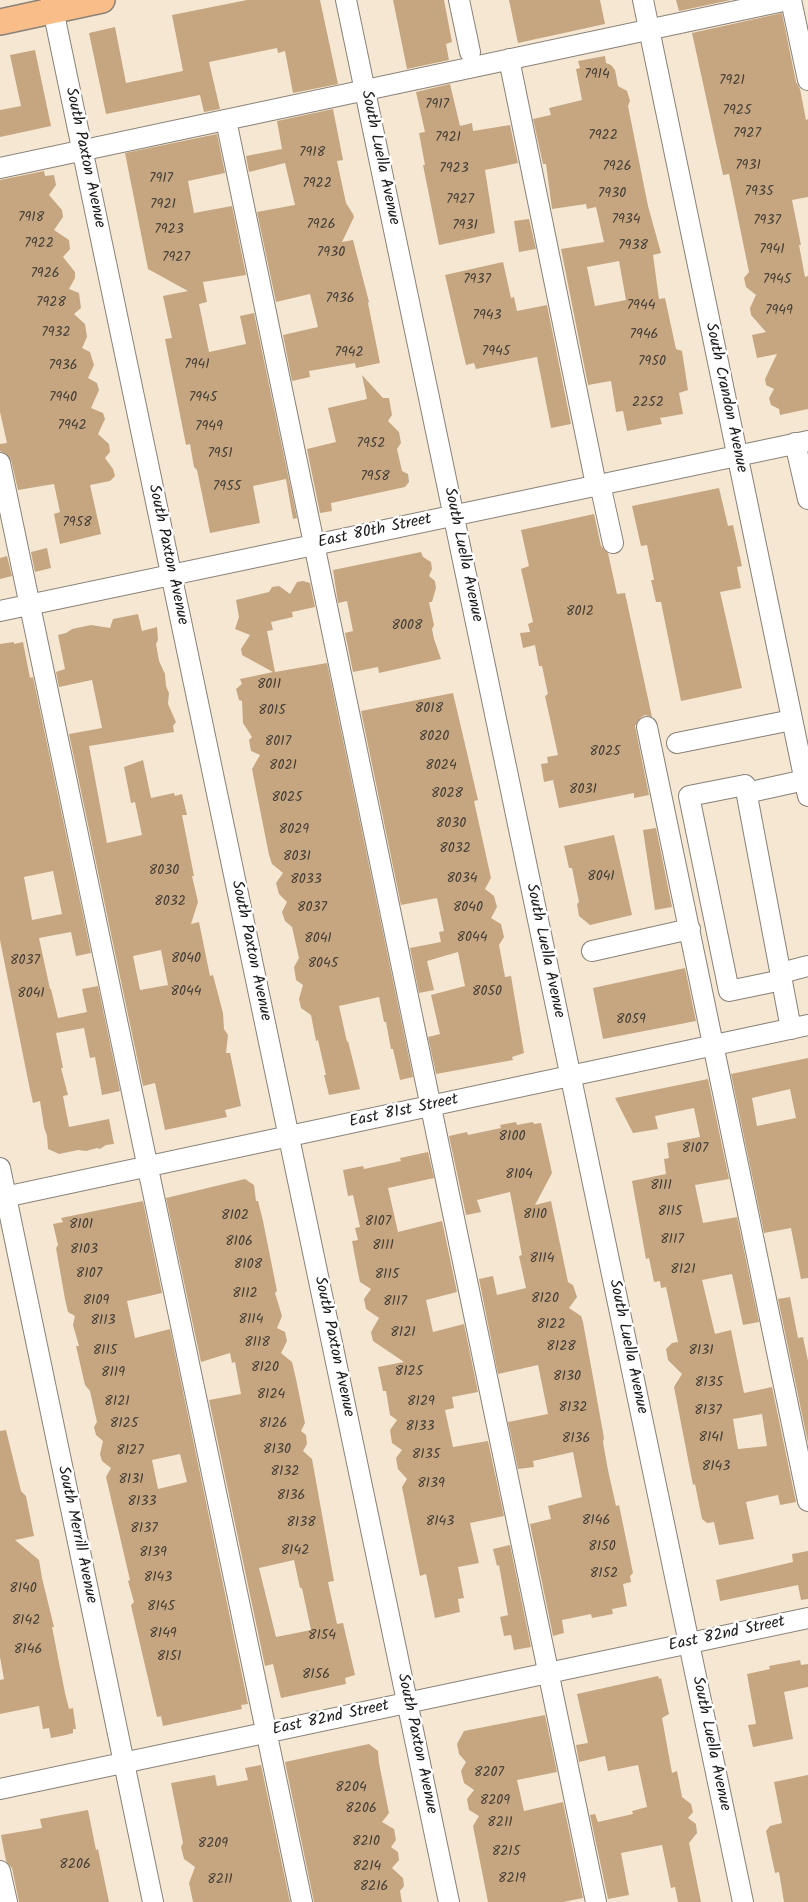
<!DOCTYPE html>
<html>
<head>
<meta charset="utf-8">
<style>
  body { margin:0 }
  canvas { display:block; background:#f6e7d3 }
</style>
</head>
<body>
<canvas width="808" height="1902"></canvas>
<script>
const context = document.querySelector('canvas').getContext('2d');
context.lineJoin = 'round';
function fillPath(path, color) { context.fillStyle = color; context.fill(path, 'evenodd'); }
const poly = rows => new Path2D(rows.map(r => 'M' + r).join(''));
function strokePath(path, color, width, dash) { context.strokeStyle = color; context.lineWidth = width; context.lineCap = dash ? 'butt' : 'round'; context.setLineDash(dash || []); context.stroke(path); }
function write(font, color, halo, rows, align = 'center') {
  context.font = font + ' Kalam,sans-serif'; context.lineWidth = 5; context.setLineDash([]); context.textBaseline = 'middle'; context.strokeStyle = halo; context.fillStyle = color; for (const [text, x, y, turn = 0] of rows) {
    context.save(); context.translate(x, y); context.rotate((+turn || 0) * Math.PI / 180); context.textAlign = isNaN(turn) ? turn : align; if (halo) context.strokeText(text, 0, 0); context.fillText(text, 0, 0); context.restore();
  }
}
const building = poly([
  [247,0,320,0,338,84,293,93,285,51,278,53,277,48,209,62,220,109,204,112,200,95,106,114,89,33,115,27,126,83,183,71,172,15],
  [393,0,444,0,452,42,446,44,449,60,407,69],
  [509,0,600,0,605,24,518,43],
  [676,0,731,0,679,11],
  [782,13,796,82,800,89,806,120,808,119,808,197,792,200,801,245,799,245,805,277,808,276,808,409,780,415,779,409,771,405,769,398,774,389,766,385,765,379,777,354,757,358,752,335,766,332,751,315,750,308,756,295,746,287,744,278,749,272,729,174,723,175,692,33],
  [35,50,51,126,0,137,0,110,21,106,10,55],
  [605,56,606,63,611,65,615,70,618,86,627,91,630,101,628,106,648,206,661,253,653,255,659,299,665,298,676,349,682,351,688,390,679,393,683,414,660,418,662,424,627,431,623,411,616,412,611,381,588,385,561,249,604,242,596,207,587,209,586,204,552,209,546,164,543,164,533,119,551,115,549,108,582,100,576,69,580,68,578,61],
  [619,261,626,300,595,306,587,267],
  [450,84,460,126,472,123,473,131,510,125,518,163,485,170,495,233,439,245,423,165,425,165,419,133,425,132,416,92],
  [333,109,343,160,337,161,346,203,353,214,354,217,342,242,353,240,369,302,368,303,380,363,356,368,355,363,309,371,310,377,292,381,283,335,318,327,310,294,276,302,257,212,295,205,285,163,249,172,246,156,282,149,277,121],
  [217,134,225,173,188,181,194,213,232,206,246,275,203,282,207,302,199,304,209,352,246,344,240,316,254,313,297,518,293,519,286,479,253,486,260,523,210,533,197,470,194,467,190,444,186,445,165,339,172,338,163,296,188,291,148,269,125,153],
  [44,171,45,176,54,175,56,185,49,195,62,210,63,217,54,230,69,240,70,249,63,257,75,272,75,278,69,289,79,293,81,308,74,314,85,324,87,337,82,348,90,352,94,365,88,378,97,383,99,390,91,408,103,413,105,419,98,434,109,444,110,452,105,458,113,469,115,476,110,481,90,485,101,534,60,544,54,514,60,512,54,484,18,490,11,460,8,455,0,451,0,444,7,443,0,412,0,180],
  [529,219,536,249,519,252,514,221],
  [503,262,511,298,514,297,517,311,547,305,571,424,551,428,537,357,476,369,474,363,466,365,445,275],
  [362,375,383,398,389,398,392,415,388,421,399,432,401,443,397,449,402,471,408,474,409,482,405,487,331,503,332,511,320,513,307,449,336,442,328,408,367,399],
  [719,488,728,526,733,525,742,566,737,567,741,588,720,592,742,688,681,701,661,602,656,602,651,580,654,580,647,545,641,546,632,506],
  [594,514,601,546,608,553,617,594,625,593,652,717,645,715,640,718,635,726,649,795,634,798,634,793,559,808,553,780,544,782,541,764,548,763,547,757,558,755,545,696,548,694,542,666,539,666,535,645,523,648,520,633,530,632,528,624,533,622,521,569,529,566,521,530],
  [47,548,51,568,35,572,31,552],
  [421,552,423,557,431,562,432,569,429,576,435,581,436,588,432,602,429,602,434,625,432,629,434,639,441,659,379,673,378,667,353,672,345,633,353,631,347,601,338,603,333,570],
  [7,556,12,576,0,579,0,558],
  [303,581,310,583,315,607,292,612,293,617,271,622,273,630,267,631,275,672,327,663,413,1077,400,1080,393,1049,391,1049,386,1022,384,1022,379,997,339,1006,347,1042,348,1041,360,1089,329,1095,324,1075,326,1075,318,1040,316,1041,311,1015,301,1008,299,999,303,985,296,980,294,967,299,958,292,927,285,921,282,912,287,902,279,894,276,883,283,873,272,864,269,855,252,769,260,755,251,751,249,740,252,737,243,723,242,701,239,700,236,689,242,684,240,679,273,672,242,655,241,649,250,635,235,629,239,617,236,600,269,592,272,587,279,586,290,594,297,582],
  [138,614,142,631,157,627,158,640,156,644,159,661,165,674,166,686,169,693,168,704,176,722,173,726,174,732,89,746,107,843,142,835,135,802,131,803,124,767,143,760,151,798,174,793,175,796,182,794,187,815,182,815,194,876,192,876,198,902,191,924,199,922,210,976,213,975,223,1013,224,1029,228,1035,226,1053,230,1053,241,1106,225,1110,227,1117,165,1130,155,1083,143,1086,69,734,102,728,92,680,59,687,56,672,65,669,58,635,66,633,72,629,91,625,110,628,113,619],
  [161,950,168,985,140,990,133,956],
  [14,642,14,644,23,642,30,678,33,677,91,953,76,956,71,932,39,938,50,989,51,989,58,1018,87,1012,82,989,98,986,120,1091,102,1095,95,1057,90,1058,84,1028,56,1033,63,1068,61,1068,68,1095,63,1096,69,1127,109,1119,114,1144,106,1145,100,1149,97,1148,86,1151,78,1150,59,1154,48,1149,47,1136,44,1127,40,1101,33,1103,29,1085,0,940,0,644],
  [53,871,62,914,32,920,24,877],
  [453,693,478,800,474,801,491,878,485,889,494,896,497,907,491,918,501,924,504,937,499,945,505,977,511,976,524,1053,512,1057,513,1060,436,1074,428,1037,440,1034,431,995,465,986,458,952,427,961,434,990,419,993,410,948,441,942,439,932,444,931,437,898,401,905,361,711],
  [656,828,672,907,655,910,643,830],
  [614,835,632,915,590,925,579,916,577,904,579,902,572,868,569,868,564,846],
  [685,968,696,1021,603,1039,593,988],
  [808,1058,808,1278,801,1279,791,1228,764,1233,731,1074],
  [790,1089,796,1118,757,1126,752,1098],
  [708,1079,729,1179,695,1185,703,1223,737,1217,759,1322,743,1325,732,1274,702,1280,715,1334,731,1330,744,1393,772,1387,796,1502,780,1505,778,1495,746,1502,754,1539,719,1545,714,1522,707,1523,702,1519,695,1484,693,1485,674,1387,682,1374,668,1360,666,1349,672,1343,678,1342,666,1287,661,1288,660,1281,654,1282,649,1258,646,1259,632,1181,666,1174,664,1159,669,1158,667,1143,700,1137,694,1108,655,1116,658,1129,633,1133,615,1098],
  [762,1414,767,1446,738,1449,733,1419],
  [516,1122,517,1125,533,1122,534,1124,541,1123,552,1173,535,1205,551,1201,568,1282,573,1285,577,1297,569,1308,581,1316,583,1322,604,1438,603,1442,608,1470,616,1506,619,1505,633,1573,630,1576,631,1582,623,1584,627,1606,612,1609,613,1614,592,1618,591,1614,562,1620,564,1633,553,1636,530,1524,551,1519,548,1506,582,1497,573,1452,533,1461,534,1467,518,1469,508,1422,548,1414,538,1365,498,1374,479,1279,493,1276,497,1295,526,1288,519,1256,522,1255,510,1192,477,1200,481,1212,466,1215,449,1136,467,1132,468,1135,501,1128,500,1125],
  [428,1152,434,1178,388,1188,398,1232,442,1221,457,1292,426,1300,433,1332,464,1324,478,1392,452,1397,454,1408,445,1410,453,1447,488,1441,504,1516,470,1523,479,1563,458,1567,464,1598,458,1599,460,1612,435,1618,426,1574,420,1576,402,1487,407,1479,398,1469,396,1458,402,1450,392,1443,390,1430,397,1420,390,1415,386,1391,383,1391,378,1367,404,1362,373,1341,371,1332,379,1318,366,1309,364,1299,371,1289,360,1282,358,1273,352,1241,358,1240,355,1228,360,1227,353,1195,348,1196,343,1170,363,1166,364,1169,401,1161,400,1158],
  [245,1179,254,1185,256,1201,258,1201,263,1221,277,1291,275,1293,282,1316,277,1328,285,1332,287,1341,281,1353,292,1362,296,1379,305,1423,301,1431,306,1435,307,1444,303,1451,312,1459,334,1581,328,1582,337,1624,343,1623,355,1675,345,1678,346,1684,281,1698,273,1664,265,1666,209,1400,241,1394,235,1362,232,1363,230,1353,201,1362,166,1198],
  [294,1560,300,1588,302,1588,311,1630,276,1637,259,1568],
  [143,1201,162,1293,127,1301,135,1338,170,1329,248,1704,241,1705,242,1709,163,1726,161,1716,157,1717,133,1614,131,1605,134,1602,128,1581,130,1580,106,1477,111,1468,102,1461,100,1454,103,1441,96,1435,94,1427,97,1422,90,1391,85,1385,76,1346,79,1346,73,1325,75,1316,68,1312,65,1299,56,1248,58,1245,53,1224,63,1222,61,1218],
  [180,1454,187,1482,158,1489,152,1460],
  [790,1297,798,1338,803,1337,808,1361,808,1443,778,1299],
  [6,1430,21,1491,26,1496,34,1536,15,1540,39,1560,42,1578,54,1627,52,1627,65,1693,69,1709,73,1708,76,1729,73,1729,73,1733,66,1735,51,1738,49,1728,43,1729,39,1706,0,1714,0,1680,4,1679,0,1657,0,1431],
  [510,1545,531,1647,514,1650,511,1635,504,1636,500,1617,508,1615,499,1565,497,1566,493,1549],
  [808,1551,808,1599,801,1600,798,1585,720,1601,716,1580,793,1562,792,1554],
  [800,1660,801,1665,808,1664,808,1687,784,1692,793,1739,753,1747,748,1725,756,1724,747,1674,770,1669,769,1666],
  [658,1676,659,1679,661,1678,669,1714,662,1718,672,1773,677,1771,682,1797,691,1804,693,1812,688,1818,696,1824,697,1833,689,1843,701,1902,678,1902,675,1887,671,1888,662,1845,621,1853,629,1895,608,1899,590,1815,595,1814,598,1822,633,1814,632,1811,647,1807,638,1765,608,1771,605,1756,579,1762,576,1745,588,1743,577,1694],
  [545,1715,557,1772,517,1780,524,1811,563,1802,583,1898,563,1902,488,1902,473,1826,479,1816,469,1810,467,1799,474,1790,464,1783,461,1771,466,1762,459,1754,457,1744,464,1731],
  [369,1744,378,1751,379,1763,389,1813,382,1822,394,1829,396,1840,391,1847,398,1852,399,1860,392,1868,403,1878,404,1886,400,1891,402,1902,314,1902,285,1762],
  [261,1765,290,1902,193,1902,189,1883,195,1867,184,1859,181,1847,183,1843,171,1783,215,1775,217,1786,248,1780,245,1768],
  [808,1775,808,1902,784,1902,779,1872,775,1873,766,1831,770,1826,782,1823,774,1782],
  [88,1810,96,1850,98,1849,109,1902,19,1902,12,1868,6,1861,1,1835,42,1828,40,1819]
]);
const minor = poly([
  [51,0,449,1902],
  [346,0,743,1902],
  [459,0,470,52],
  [643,0,808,796],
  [791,0,808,80],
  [509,59,596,485],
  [226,120,596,1902],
  [0,168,788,0],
  [795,443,808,499],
  [0,463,302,1902],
  [600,484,613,543],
  [0,611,808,441],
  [647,727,808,1501],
  [677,743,792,720],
  [746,793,805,780],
  [592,951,690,929],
  [781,973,808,966],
  [782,980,729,991,689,796,745,785,791,1029],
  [0,1168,153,1902],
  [0,1198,808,1025],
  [0,1789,808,1618],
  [0,1871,7,1902]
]);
const major = poly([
  [0,22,102,0]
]);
const numberNames = [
  ["7914",597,76],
  ["7921",732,82],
  ["7917",437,106],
  ["7925",737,112],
  ["7927",747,135],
  ["7922",603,137],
  ["7921",448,139],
  ["7918",312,154],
  ["7931",748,167],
  ["7926",617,168],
  ["7923",454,170],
  ["7917",161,180],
  ["7922",317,185],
  ["7935",759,193],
  ["7930",612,195],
  ["7927",460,201],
  ["7921",163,206],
  ["7918",31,219],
  ["7934",626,221],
  ["7937",767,222],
  ["7926",321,226],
  ["7931",465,227],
  ["7923",169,231],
  ["7922",39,245],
  ["7938",633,247],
  ["7941",772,251],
  ["7930",331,254],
  ["7927",176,259],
  ["7926",45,275],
  ["7937",477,281],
  ["7945",777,281],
  ["7936",340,300],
  ["7928",51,304],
  ["7944",641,307],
  ["7949",779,312],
  ["7943",487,317],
  ["7932",56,334],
  ["7946",644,336],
  ["7945",496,353],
  ["7942",349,354],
  ["7950",652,363],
  ["7941",197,366],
  ["7936",63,367],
  ["7940",63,399],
  ["7945",203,399],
  ["2252",648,404],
  ["7942",72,427],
  ["7949",209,428],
  ["7952",371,445],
  ["7951",220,455],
  ["7958",375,478],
  ["7955",227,488],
  ["7958",77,524],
  ["8012",580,613],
  ["8008",407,627],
  ["8011",269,686],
  ["8018",429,710],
  ["8015",272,712],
  ["8020",434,738],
  ["8017",278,743],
  ["8025",605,753],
  ["8021",283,767],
  ["8024",441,767],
  ["8031",583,791],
  ["8028",447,795],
  ["8025",287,799],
  ["8030",451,825],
  ["8029",294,831],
  ["8032",455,850],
  ["8031",297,858],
  ["8030",164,872],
  ["8041",601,878],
  ["8034",462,880],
  ["8033",306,881],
  ["8032",170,903],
  ["8037",312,909],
  ["8040",468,909],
  ["8044",472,939],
  ["8041",318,940],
  ["8040",186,960],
  ["8037",25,962],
  ["8045",323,965],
  ["8044",186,993],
  ["8050",487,993],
  ["8041",31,995],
  ["8059",631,1021],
  ["8100",512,1138],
  ["8107",695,1150],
  ["8104",519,1176],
  ["8111",661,1187],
  ["8115",670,1213],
  ["8110",535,1216],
  ["8102",235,1217],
  ["8107",378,1223],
  ["8101",81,1226],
  ["8117",672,1241],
  ["8106",239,1243],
  ["8111",383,1247],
  ["8103",84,1251],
  ["8114",542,1260],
  ["8108",248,1266],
  ["8121",683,1271],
  ["8107",89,1275],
  ["8115",387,1276],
  ["8112",245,1295],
  ["8120",545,1300],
  ["8109",96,1302],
  ["8117",395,1303],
  ["8114",251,1321],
  ["8113",103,1322],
  ["8122",551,1326],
  ["8121",403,1334],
  ["8118",257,1344],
  ["8128",561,1348],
  ["8115",105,1352],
  ["8131",701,1352],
  ["8120",265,1369],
  ["8125",409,1373],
  ["8119",113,1374],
  ["8130",567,1378],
  ["8135",709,1384],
  ["8124",271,1396],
  ["8121",117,1403],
  ["8129",421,1403],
  ["8132",573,1409],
  ["8137",708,1412],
  ["8125",124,1425],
  ["8126",273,1425],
  ["8133",420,1428],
  ["8141",711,1439],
  ["8136",576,1440],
  ["8130",277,1451],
  ["8127",130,1452],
  ["8135",426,1456],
  ["8143",716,1468],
  ["8132",285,1473],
  ["8131",131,1481],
  ["8139",431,1485],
  ["8136",291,1497],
  ["8133",142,1503],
  ["8146",596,1522],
  ["8143",440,1523],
  ["8138",301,1524],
  ["8137",144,1530],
  ["8150",602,1548],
  ["8142",295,1552],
  ["8139",153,1554],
  ["8152",604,1575],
  ["8143",158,1579],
  ["8140",23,1590],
  ["8145",161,1608],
  ["8142",26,1622],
  ["8149",163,1635],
  ["8154",322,1637],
  ["8146",28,1651],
  ["8151",169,1658],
  ["8156",316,1676],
  ["8207",489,1774],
  ["8204",351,1789],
  ["8209",495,1802],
  ["8206",361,1810],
  ["8211",500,1824],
  ["8210",366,1843],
  ["8209",213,1845],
  ["8215",506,1853],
  ["8206",75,1866],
  ["8214",367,1868],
  ["8219",512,1880],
  ["8211",220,1881],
  ["8216",374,1888]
];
const streetNames = [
  ["South Paxton Avenue",84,158,78],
  ["South Luella Avenue",379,158,78],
  ["South Crandon Avenue",725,398,78],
  ["East 80th Street",375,532,-12],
  ["South Paxton Avenue",167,555,78],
  ["South Luella Avenue",462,555,78],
  ["South Paxton Avenue",250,951,78],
  ["South Luella Avenue",544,951,78],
  ["East 81st Street",404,1112,-12],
  ["South Paxton Avenue",333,1347,78],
  ["South Luella Avenue",627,1347,78],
  ["South Merrill Avenue",76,1535,78],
  ["East 82nd Street",727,1635,-12],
  ["East 82nd Street",331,1719,-12],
  ["South Paxton Avenue",416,1744,78],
  ["South Luella Avenue",710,1744,78]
];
fillPath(building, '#c5a681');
strokePath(minor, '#898278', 22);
strokePath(major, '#898278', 28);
strokePath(minor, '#fff', 20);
strokePath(major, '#f8bd89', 25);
write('14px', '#463e35', null, numberNames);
write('16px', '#1c1c1c', '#fff', streetNames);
</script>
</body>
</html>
